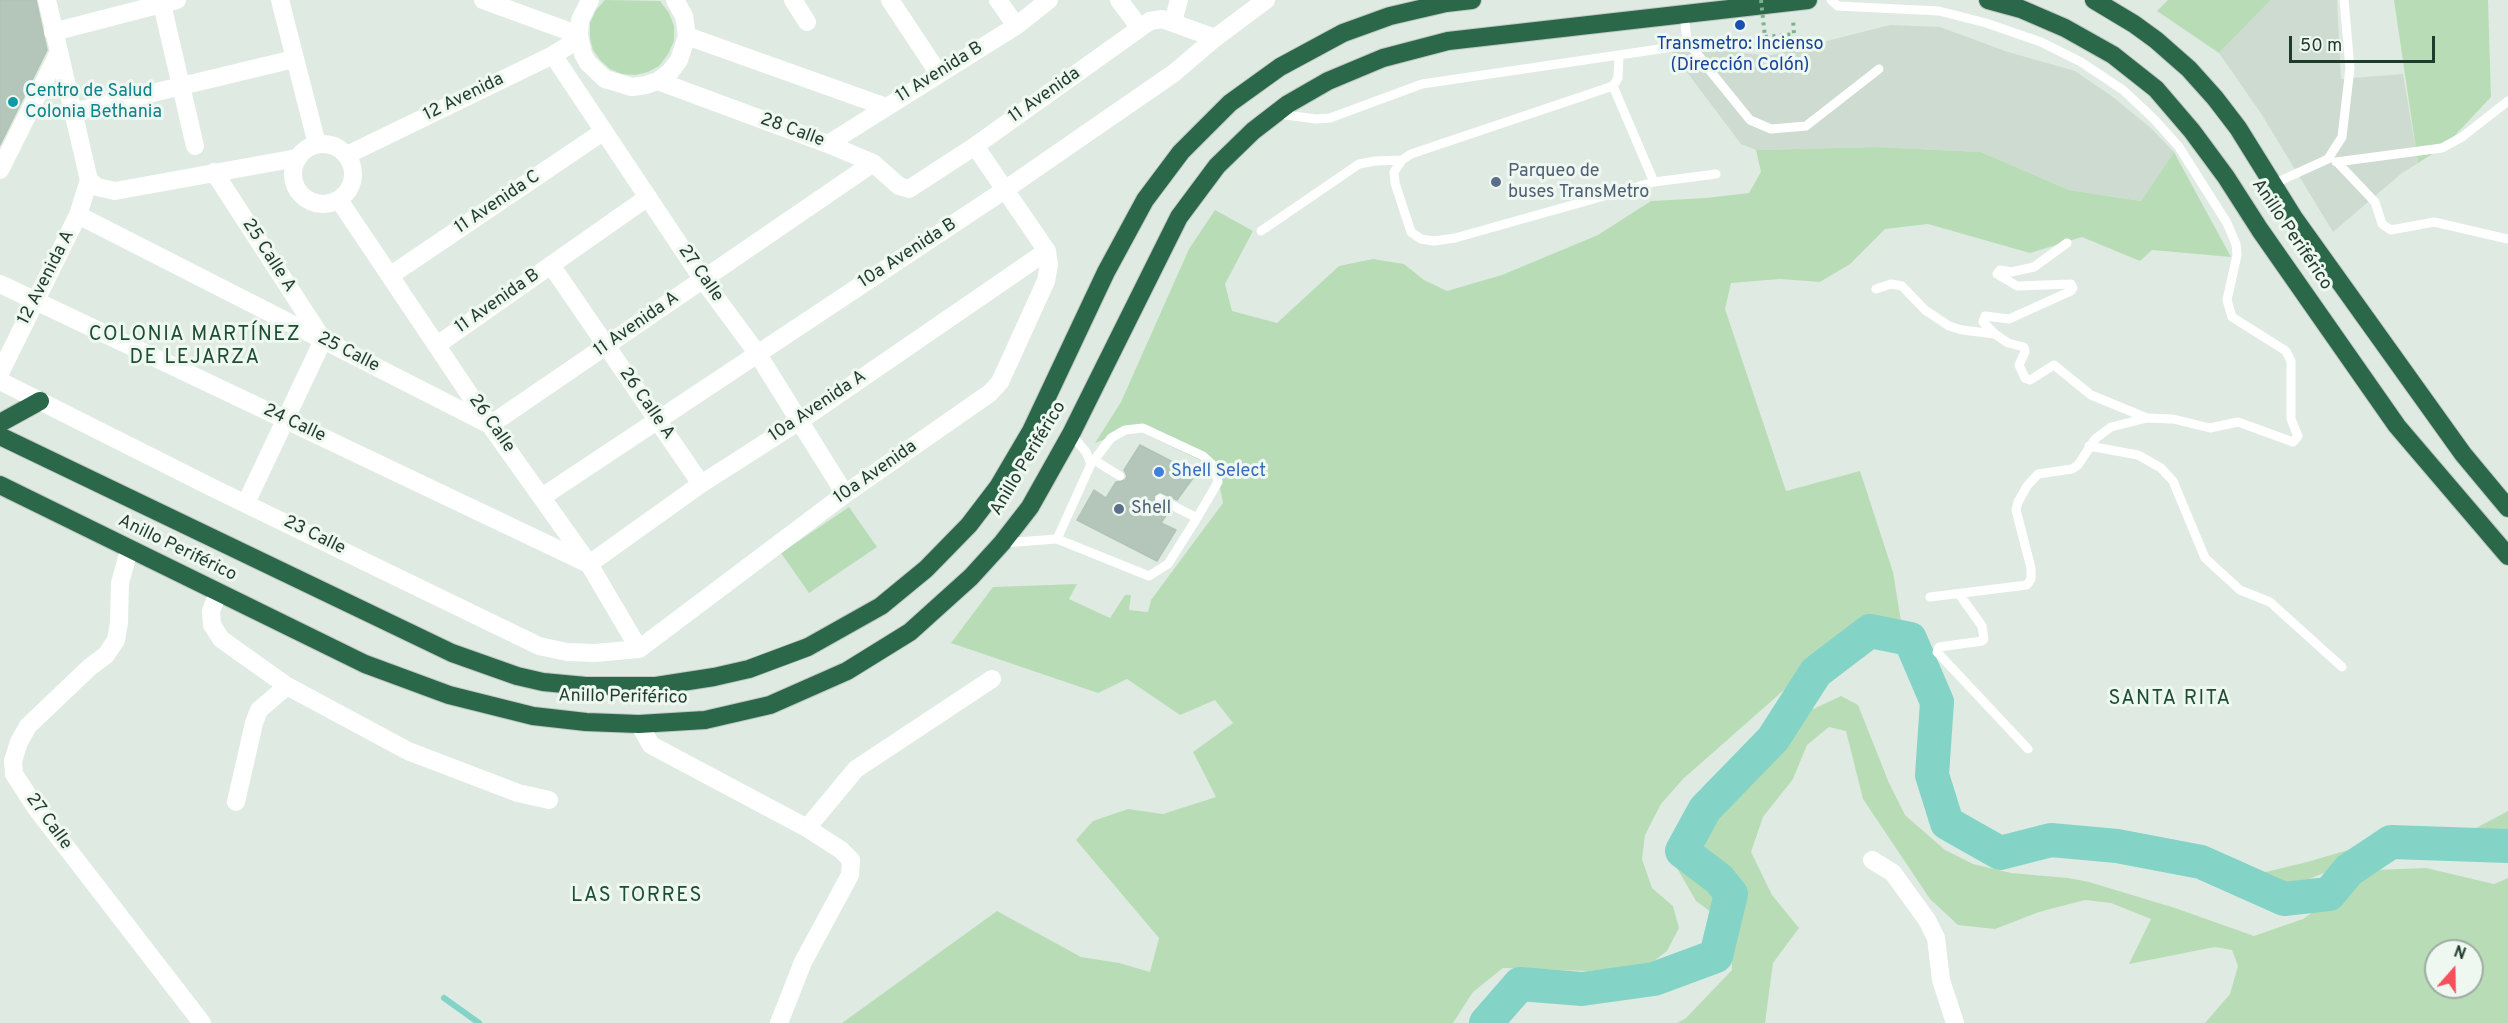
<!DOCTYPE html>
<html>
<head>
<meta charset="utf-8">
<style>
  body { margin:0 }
  #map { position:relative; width:2508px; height:1023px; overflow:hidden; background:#dfebe2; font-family:Overpass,sans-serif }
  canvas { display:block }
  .north { position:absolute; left:2424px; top:939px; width:60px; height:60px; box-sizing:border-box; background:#eff7f1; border:2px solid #9caca2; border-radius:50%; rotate:20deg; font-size:16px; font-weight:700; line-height:24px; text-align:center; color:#1f3b2b }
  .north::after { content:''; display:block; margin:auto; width:21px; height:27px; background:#f7505a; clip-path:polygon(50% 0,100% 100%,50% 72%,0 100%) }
  .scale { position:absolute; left:2289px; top:36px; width:146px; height:27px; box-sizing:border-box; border:3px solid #1f3b2b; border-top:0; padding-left:8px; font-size:18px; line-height:21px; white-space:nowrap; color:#1f3b2b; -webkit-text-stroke:4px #eff7f1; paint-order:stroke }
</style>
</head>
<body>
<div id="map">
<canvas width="2508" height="1023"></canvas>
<div class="north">N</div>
<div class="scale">50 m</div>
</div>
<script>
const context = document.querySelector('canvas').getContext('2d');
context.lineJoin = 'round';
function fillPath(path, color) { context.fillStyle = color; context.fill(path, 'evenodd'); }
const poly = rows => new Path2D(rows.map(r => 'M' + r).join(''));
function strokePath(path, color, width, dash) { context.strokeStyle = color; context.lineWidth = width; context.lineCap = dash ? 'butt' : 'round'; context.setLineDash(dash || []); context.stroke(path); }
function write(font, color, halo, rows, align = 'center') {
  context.font = font + ' Overpass,sans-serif'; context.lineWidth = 6; context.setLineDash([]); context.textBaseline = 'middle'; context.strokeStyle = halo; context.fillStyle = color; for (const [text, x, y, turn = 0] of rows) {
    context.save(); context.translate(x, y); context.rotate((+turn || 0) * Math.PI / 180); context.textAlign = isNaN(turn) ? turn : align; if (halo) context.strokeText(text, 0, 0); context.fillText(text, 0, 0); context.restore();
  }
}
const built = poly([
  [2271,0,2337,0,2341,79,2403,74,2418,163,2402,173,2333,232,2262,115,2219,53],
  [1890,25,1940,27,2008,52,2075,71,2113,97,2152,129,2174,152,2141,201,2069,190,1981,152,1877,147,1756,150,1741,144,1665,43,1768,56]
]);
const green = poly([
  [605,0,660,1,669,13,674,26,674,41,668,54,659,66,648,72,635,75,622,74,610,69,601,61,593,50,590,38,590,23,596,10],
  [2168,0,2271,0,2219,53,2157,11],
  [2394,0,2488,0,2491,97,2445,146,2418,163],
  [1877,147,1981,152,2069,190,2141,201,2174,152,2231,257,2152,250,2140,261,2082,237,2030,253,1928,224,1885,229,1850,264,1820,282,1780,279,1731,283,1725,309,1786,491,1860,471,1893,572,1904,640,1879,630,1843,638,1683,779,1661,804,1645,835,1642,859,1652,888,1673,906,1679,928,1667,951,1650,964,1588,971,1503,968,1473,992,1453,1023,842,1023,997,911,1081,957,1119,963,1150,972,1159,938,1076,840,1093,821,1128,809,1163,814,1216,797,1193,752,1233,723,1215,700,1180,715,1127,679,1098,693,951,643,993,587,1077,584,1069,599,1110,618,1125,595,1131,595,1129,610,1148,612,1151,600,1223,503,1216,468,1133,428,1095,443,1121,402,1189,249,1215,210,1253,231,1225,284,1232,311,1277,323,1339,266,1373,259,1404,264,1424,280,1447,291,1502,275,1598,235,1651,201,1706,198,1749,193,1761,172,1756,150],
  [849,507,877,547,809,593,781,553],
  [1841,696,1858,705,1889,783,1905,815,1945,850,1973,864,2011,873,2068,878,2089,882,2175,908,2254,936,2303,919,2373,870,2426,868,2494,884,2508,878,2508,1023,2205,1023,2230,994,2238,966,2232,950,2215,947,2129,964,2151,919,2111,903,2085,900,2039,912,1995,929,1958,925,1930,899,1863,799,1846,731,1829,727,1807,745,1793,779,1763,817,1751,852,1772,895,1799,928,1773,963,1765,1023,1677,1023,1686,1018,1732,970,1730,926,1696,901,1677,868,1689,827,1706,802,1811,710],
  [2436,951,2472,951,2472,987,2436,987],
  [2508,811,2508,848,2498,851,2457,849,2394,852,2338,867,2307,880,2266,887,2220,883,2307,862,2403,834,2476,828]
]);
const stream = poly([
  [444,998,479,1023]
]);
const river = poly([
  [1486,1023,1520,984,1582,989,1654,979,1716,956,1731,894,1719,879,1682,851,1705,809,1773,739,1816,672,1870,631,1910,639,1937,702,1932,775,1947,823,2000,853,2051,840,2117,846,2201,862,2284,899,2329,894,2349,870,2391,842,2508,846]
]);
const building = poly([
  [0,0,36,0,47,50,0,145,0,0],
  [1140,445,1196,474,1177,500,1160,492,1154,496,1155,503,1169,511,1161,523,1176,530,1157,561,1077,520,1094,490,1106,498,1116,482,1125,480,1127,476,1124,470,1140,445]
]);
const path = poly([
  [1765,37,1794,34,1793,19]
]);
const lane = poly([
  [1831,0,1838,6,1939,11,1986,23,2041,42,2081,62,2123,90,2154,119,2179,147,2227,223,2236,244,2237,255,2227,300,2232,317,2286,351,2291,361,2291,419,2298,436,2293,442,2238,422,2210,428,2173,419,2147,418,2111,427,2095,439,2078,465,2072,469,2038,474,2027,486,2018,502,2016,510,2031,568,2031,579,2027,585,1930,597],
  [1684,14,1687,40,1711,72,1750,120,1771,129,1806,126,1879,69],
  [1619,55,1618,78,1613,86,1411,154,1402,160,1394,172,1395,183,1411,232,1421,239,1434,241,1455,238,1654,182,1716,174],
  [1613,86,1654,182],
  [1278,114,1316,119,1330,118,1422,84,1673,47,1687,40],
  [2336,162,2442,148,2462,137,2508,101],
  [2338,163,2375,202,2382,224,2391,230,2434,222,2508,239],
  [2273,184,2328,159,2342,137,2350,68,2344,0],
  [1261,231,1359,164,1375,161,1402,160],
  [2067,243,2034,267,2011,272,2000,270,1997,274,2017,286,2071,284,2073,288,2071,291,2009,319,1985,316,1983,322,1995,334,2008,343,2024,347,2025,352,2019,365,2025,378,2030,380,2054,365,2091,395,2147,418],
  [1876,289,1891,284,1902,286,1925,310,1949,326,1962,330,1995,334],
  [1071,434,1086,452,1091,464],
  [2089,446,2138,455,2161,468,2173,481,2205,558,2240,590,2270,602,2342,667],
  [1094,460,1120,476],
  [1160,499,1197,518],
  [1003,543,1057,539,1149,576,1168,564,1197,518,1218,482,1215,467,1203,456,1143,428,1125,430,1111,438,1091,464,1057,539],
  [1959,594,1982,626,1984,639,1982,641,1939,647,1937,652,2028,749]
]);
const street = poly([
  [47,0,89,180],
  [161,0,195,146],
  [280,0,317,144],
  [483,0,579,35],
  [590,0,580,20,579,35,583,54,588,63,605,79,632,87,646,85,658,81,670,72,679,60,687,36,684,16,675,0],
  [793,0,807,22],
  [890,0,939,74],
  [998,0,1016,26],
  [1119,0,1140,28],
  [1173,22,1179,0],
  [53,32,177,0],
  [687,36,886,107],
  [553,55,703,280,757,353,845,494],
  [658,81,828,144,873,163,899,186,909,189,975,146,1150,21,1162,19,1215,38],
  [73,112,294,59],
  '293 174a30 30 0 1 1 60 0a30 30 0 1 1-60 0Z',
  [828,144,1016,26,1049,0],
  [347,155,553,55,579,39],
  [0,170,59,52],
  [214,172,323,340,246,503],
  [89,180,97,187,115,191,297,158],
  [339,200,490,425,589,564,639,649],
  [78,215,490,425,873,163],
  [551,265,701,484],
  [391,275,604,131],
  [0,284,589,564,701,484,801,420,1047,251],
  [437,345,648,197],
  [0,373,78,215,89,180],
  [0,381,215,489,539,646,567,652,595,653,639,649],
  [542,497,1006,189,1174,73,1215,38,1266,0],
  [129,550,120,583,119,623,116,640,106,655,90,667,28,726,19,742,13,761,14,774,36,808,202,1023],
  [218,593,211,611,212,625,221,639,287,686,408,751,518,793,549,800],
  [639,649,845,494,990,393,1000,382,1046,281,1049,265,1047,251,975,146],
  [639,724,651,745,807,828,841,850,851,860,850,875,803,962,779,1023],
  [236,802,254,723,259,710,287,686],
  [807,828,856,769,992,679],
  [1872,860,1893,873,1927,920,1936,938,1941,980,1955,1023]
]);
const highway = poly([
  [1988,0,2021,9,2065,28,2113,55,2156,89,2192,131,2226,177,2260,230,2397,426,2508,556],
  [2094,0,2134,24,2156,40,2189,69,2215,98,2238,128,2294,218,2463,454,2508,508],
  [0,423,40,401],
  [0,436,452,653,517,676,543,682,586,686,656,686,714,677,749,669,808,647,881,606,926,569,969,525,998,487,1031,431,1106,272,1145,200,1181,152,1230,103,1280,67,1343,33,1390,16,1446,3,1472,0],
  [0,485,365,664,449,695,533,716,586,722,639,724,705,720,770,705,847,671,910,632,971,577,1002,543,1030,507,1071,434,1179,217,1217,166,1253,131,1288,104,1328,81,1383,58,1448,41,1808,0]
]);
const pathBridge = poly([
  [1761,0,1765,37]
]);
const markers = [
  [1740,25,6,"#1a4fb4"],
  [13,102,6,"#0f9aa8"],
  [1496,182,6,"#5c6f8a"],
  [1159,472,6,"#3f7fe0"],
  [1119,509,6,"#5c6f8a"]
];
const transitNames = [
  ["Transmetro: Incienso",1740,45],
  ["(Dirección Colón)",1740,66]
];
const streetNames = [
  ["11 Avenida B",940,73,-32],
  ["11 Avenida",1045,96,-35],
  ["12 Avenida",464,98,-26],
  ["28 Calle",792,131,20],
  ["11 Avenida C",498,203,-34],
  ["Anillo Periférico",2291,235,56],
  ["10a Avenida B",908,254,-33],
  ["25 Calle A",268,256,57],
  ["27 Calle",700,274,55],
  ["12 Avenida A",47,278,-63],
  ["11 Avenida B",498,302,-35],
  ["11 Avenida A",637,325,-35],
  ["25 Calle",348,353,27],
  ["26 Calle A",646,404,55],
  ["10a Avenida A",818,407,-34],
  ["24 Calle",294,424,25],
  ["26 Calle",491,424,55],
  ["Anillo Periférico",1029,459,-59],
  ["10a Avenida",876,473,-35],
  ["23 Calle",314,536,26],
  ["Anillo Periférico",177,549,26],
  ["Anillo Periférico",623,698,1],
  ["27 Calle",48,822,54]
];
const cultureNames = [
  ["Centro de Salud",25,92],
  ["Colonia Bethania",25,113]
];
const serviceNames = [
  ["Parqueo de",1508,172],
  ["buses TransMetro",1508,193],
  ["Shell",1131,509]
];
const shopNames = [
  ["Shell Select",1171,472]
];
const neighbourhoodNames = [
  ["COLONIA MARTÍNEZ",195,336],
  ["DE LEJARZA",195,359],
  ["SANTA RITA",2170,700],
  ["LAS TORRES",637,897]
];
fillPath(built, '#cddbd0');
fillPath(green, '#b8ddb6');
strokePath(stream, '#84d3c7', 6);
strokePath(river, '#84d3c7', 34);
fillPath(building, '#b4c6ba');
strokePath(building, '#b1c4b6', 1.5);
strokePath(highway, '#c0c8c4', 20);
strokePath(path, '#7eb091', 4, [3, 4.5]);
strokePath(lane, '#fff', 9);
strokePath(street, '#fff', 18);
strokePath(highway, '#2a6849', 18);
strokePath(pathBridge, '#7eb091', 4, [3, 4.5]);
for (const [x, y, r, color] of markers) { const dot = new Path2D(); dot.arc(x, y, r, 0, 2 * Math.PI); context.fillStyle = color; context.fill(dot); strokePath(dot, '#eff7f1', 2); }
write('18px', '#164399', '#eff7f1', transitNames);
write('18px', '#1f3b2b', '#eff7f1', streetNames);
write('18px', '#0d838f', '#eff7f1', cultureNames, 'left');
write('18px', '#4e5e75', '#eff7f1', serviceNames, 'left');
write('18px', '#366cbe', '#eff7f1', shopNames, 'left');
context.letterSpacing = '1.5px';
write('20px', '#1b4e32', '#eff7f1', neighbourhoodNames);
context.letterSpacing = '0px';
</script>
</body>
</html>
